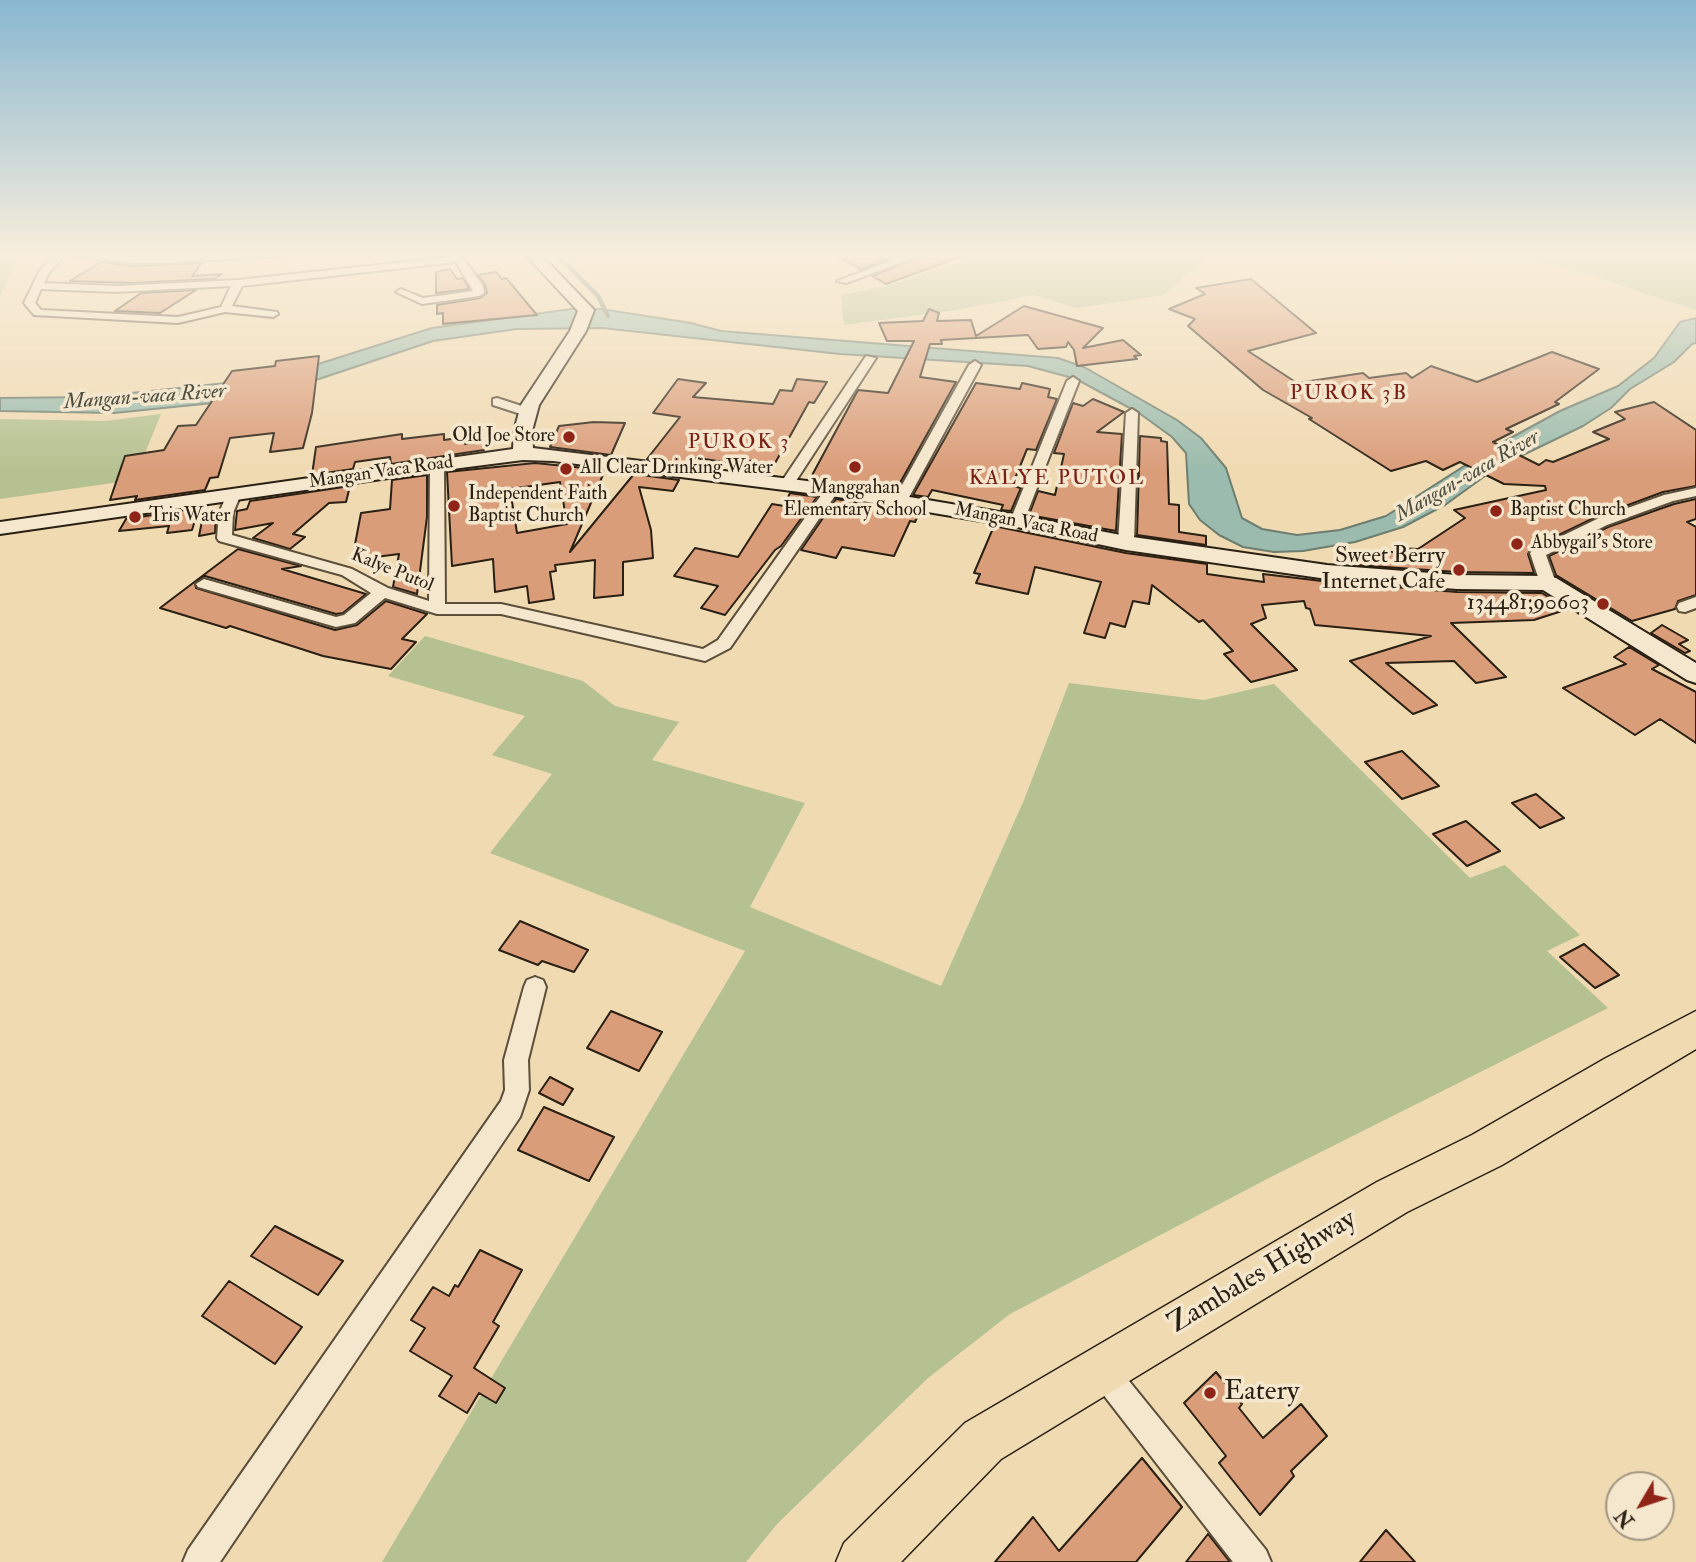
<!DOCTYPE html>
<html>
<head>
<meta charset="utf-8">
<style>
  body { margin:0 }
  #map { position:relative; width:1696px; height:1562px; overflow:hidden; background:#f0dab2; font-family:"IM FELL Double Pica",serif }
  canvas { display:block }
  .north { position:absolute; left:1605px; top:1471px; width:70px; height:70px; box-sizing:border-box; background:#f5e7cd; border:2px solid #a39782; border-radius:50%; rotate:231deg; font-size:19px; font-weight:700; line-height:28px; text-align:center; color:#291f12 }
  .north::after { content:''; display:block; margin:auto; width:24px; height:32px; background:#8f2418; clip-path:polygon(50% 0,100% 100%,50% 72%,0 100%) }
</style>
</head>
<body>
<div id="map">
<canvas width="1696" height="1562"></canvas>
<div class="north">N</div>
</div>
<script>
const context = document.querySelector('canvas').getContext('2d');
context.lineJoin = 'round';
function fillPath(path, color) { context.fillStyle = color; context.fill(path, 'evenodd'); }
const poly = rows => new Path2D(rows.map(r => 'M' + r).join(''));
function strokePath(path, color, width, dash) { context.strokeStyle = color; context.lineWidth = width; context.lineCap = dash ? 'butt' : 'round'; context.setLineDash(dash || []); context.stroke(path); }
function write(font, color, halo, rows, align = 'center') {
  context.font = font + ' "IM FELL Double Pica",serif'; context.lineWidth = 7; context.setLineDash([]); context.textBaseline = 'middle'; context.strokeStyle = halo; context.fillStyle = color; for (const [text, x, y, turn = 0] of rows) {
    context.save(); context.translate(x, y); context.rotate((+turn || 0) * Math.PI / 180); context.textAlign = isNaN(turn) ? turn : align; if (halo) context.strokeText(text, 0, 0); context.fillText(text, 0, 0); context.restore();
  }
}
const green = poly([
  [0,253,22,253,13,266,0,297],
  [987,253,1252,253,1208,257,1164,295,1077,308,1034,295,957,310,844,325,841,295,883,287],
  [1340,253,1696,253,1696,310,1590,275,1534,261,1368,260],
  [161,414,134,480,0,499,0,419,105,421],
  [425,636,583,681,615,706,679,722,652,760,805,803,750,907,941,986,1024,800,1069,683,1204,700,1274,684,1470,878,1505,865,1580,935,1547,951,1608,1008,1267,1179,1010,1314,928,1378,778,1523,746,1562,382,1562,745,951,490,853,552,774,492,755,525,716,388,676]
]);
const water = poly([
  [571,309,601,309,691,323,721,331,1058,358,1084,367,1177,420,1201,438,1226,468,1242,518,1262,529,1297,535,1340,530,1386,516,1494,447,1560,411,1618,386,1654,358,1680,322,1696,318,1696,343,1692,344,1674,362,1630,389,1611,408,1583,426,1496,468,1445,505,1403,527,1355,542,1303,551,1274,552,1243,547,1219,535,1200,520,1189,504,1186,453,1172,437,1139,413,1076,379,1028,366,840,354,602,328,517,329,433,341,319,379,213,403,114,413,0,411,0,398,93,397,274,378,432,328,571,309]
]);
const stream = poly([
  [555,253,598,296,608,316]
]);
const building = poly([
  [831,253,904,253,861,269,831,253],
  [929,253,959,253,960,257,886,284,872,276,929,253],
  [101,262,134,266,202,263,192,276,222,274,214,279,133,283,70,281,101,262],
  [450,269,457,279,463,278,469,289,436,293,436,272,450,269],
  [496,272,502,279,506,278,537,315,443,324,443,313,437,314,437,305,480,298,487,293,485,284,478,275,496,272],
  [1251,279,1316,333,1248,351,1297,383,1363,373,1369,378,1406,373,1412,378,1431,366,1477,382,1552,352,1599,369,1555,402,1559,404,1506,429,1513,432,1493,442,1539,465,1546,460,1553,462,1609,439,1593,432,1625,419,1615,412,1654,402,1696,430,1696,486,1663,492,1596,517,1532,548,1528,554,1534,573,1457,572,1356,565,1350,552,1398,552,1396,548,1418,549,1465,518,1454,510,1546,490,1545,486,1504,484,1460,462,1443,470,1426,461,1391,471,1309,419,1312,418,1263,390,1188,326,1195,319,1169,309,1205,294,1196,288,1251,279],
  [196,290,160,313,115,311,141,293,196,290],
  [1024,306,1103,328,1083,348,1123,340,1141,355,1134,356,1137,359,1077,366,1074,350,1068,342,1066,347,1038,349,1028,335,941,340,942,344,930,344,920,377,956,382,895,492,810,479,858,390,888,393,914,341,887,341,879,323,923,321,929,309,939,313,937,321,971,320,976,336,1024,306],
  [319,356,312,413,303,448,270,452,274,433,230,438,218,477,210,478,205,490,135,500,137,496,110,500,125,456,164,450,178,426,196,425,232,371,275,366,276,361,319,356],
  [678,379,706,383,693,397,773,404,780,390,792,391,797,379,827,382,814,403,809,402,774,465,740,459,736,464,698,458,691,459,688,464,647,459,680,417,653,413,678,379],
  [976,383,1020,389,1022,383,1050,389,1048,397,1057,399,1036,450,1027,449,1012,486,1021,488,1011,511,1001,510,1003,505,932,490,928,497,913,495,976,383],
  [1093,399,1124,412,1097,432,1122,434,1116,531,1029,515,1038,491,1055,495,1064,454,1054,453,1073,403,1083,406,1093,399],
  [594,422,625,423,611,455,550,447,559,426,594,422],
  [402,434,402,439,444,434,444,440,465,437,465,444,485,442,484,450,391,464,390,457,355,462,353,469,312,475,316,447,402,434],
  [1140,436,1161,438,1161,441,1167,442,1169,504,1179,505,1179,532,1206,536,1206,545,1137,535,1140,436],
  [535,463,605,470,570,552,634,474,679,480,673,491,639,487,651,530,653,558,623,562,623,595,594,598,595,560,555,565,556,571,550,572,554,599,529,603,527,586,495,592,493,559,452,566,447,472,535,463],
  [560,482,567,524,517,533,510,489,560,482],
  [427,475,427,517,417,594,393,587,399,554,352,560,361,513,390,509,392,480,427,475],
  [350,486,346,502,329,503,293,534,305,537,290,549,253,538,273,523,235,530,237,511,247,509,250,501,350,486],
  [790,493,817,497,781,546,775,550,725,615,701,608,718,586,674,576,695,548,738,557,772,504,784,506,790,493],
  [836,499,919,513,915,522,910,521,894,556,842,547,836,558,801,550,836,499],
  [1696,499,1696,519,1687,522,1696,527,1696,595,1678,601,1675,609,1632,621,1556,575,1549,556,1608,527,1674,504,1696,499],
  [199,508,192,530,167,533,169,526,119,531,126,519,199,508],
  [216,514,215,533,199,536,203,516,216,514],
  [994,526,1126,553,1207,564,1207,574,1264,582,1263,574,1322,581,1323,586,1370,589,1368,585,1457,592,1542,593,1568,609,1534,620,1451,623,1506,677,1476,683,1454,661,1386,663,1437,705,1413,714,1350,661,1431,636,1315,625,1310,609,1306,608,1304,601,1262,605,1266,618,1251,624,1297,670,1251,682,1224,654,1233,651,1203,620,1199,622,1152,585,1149,604,1133,601,1125,627,1110,623,1105,638,1084,633,1101,582,1035,567,1028,594,976,583,980,574,974,573,994,526],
  [238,549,301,566,282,569,366,594,343,613,336,614,205,576,195,582,196,588,335,630,357,625,386,601,427,614,402,639,416,642,391,669,323,656,230,626,226,628,160,608,238,549],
  [1662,625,1688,640,1679,644,1690,651,1685,653,1651,633,1662,625],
  [1629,647,1659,665,1652,669,1696,692,1696,743,1660,719,1635,735,1563,688,1626,664,1614,657,1629,647],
  [1402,751,1439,786,1402,799,1365,762,1402,751],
  [1536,794,1564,818,1540,828,1512,803,1536,794],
  [1466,821,1500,851,1467,866,1433,834,1466,821],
  [520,921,588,950,574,972,542,961,538,965,499,950,520,921],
  [1584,944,1619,975,1595,988,1560,957,1584,944],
  [611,1011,662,1032,639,1071,587,1048,611,1011],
  [550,1077,573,1089,563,1105,539,1093,550,1077],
  [544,1107,614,1137,589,1181,518,1150,544,1107],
  [275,1226,343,1261,318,1295,251,1256,275,1226],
  [480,1250,522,1270,493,1322,499,1326,474,1368,505,1388,496,1403,479,1393,467,1413,439,1396,452,1376,410,1351,425,1328,411,1320,433,1287,449,1296,455,1285,458,1287,480,1250],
  [229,1281,302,1327,275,1364,202,1316,229,1281],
  [1216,1372,1242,1404,1239,1408,1263,1438,1301,1404,1327,1436,1291,1471,1294,1476,1260,1515,1219,1463,1226,1456,1184,1403,1216,1372],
  [1142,1458,1182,1507,1136,1562,995,1562,1033,1517,1059,1551,1142,1458],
  [1386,1530,1415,1562,1360,1562,1386,1530],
  [1208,1534,1230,1562,1186,1562,1208,1534]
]);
const minor = poly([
  [56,253,66,253,49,273,44,283,116,286,238,280,452,257,449,253,459,253,483,286,484,293,479,296,422,304,396,292,401,289,423,298,473,291,456,262,242,286,232,306,277,312,278,314,273,317,225,312,178,323,34,315,24,303,39,272,56,253],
  [231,286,221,307,178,317,41,310,35,303,41,289,116,292,231,286],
  [69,253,134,257,287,253,282,256,162,263,134,263,74,256,69,253],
  [912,253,927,253,846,283,837,281,912,253],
  [866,356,876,358,792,487,782,487,780,484,866,356],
  [975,361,981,365,907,501,900,505,895,504,893,501,969,365,975,361],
  [1073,377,1079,381,1024,521,1017,525,1012,524,1010,521,1067,381,1073,377],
  [497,398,531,409,533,412,527,416,493,405,493,399,497,398],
  [1132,409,1138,413,1134,543,1126,548,1118,543,1126,413,1132,409],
  [437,461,444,465,445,604,501,604,703,649,718,640,827,487,837,487,839,490,730,648,705,661,501,614,437,614,385,598,355,623,336,627,198,587,196,584,204,579,336,617,344,615,371,593,342,575,219,541,217,538,219,513,227,494,234,490,241,494,233,513,232,535,352,569,388,588,429,601,430,465,437,461],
  [1696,488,1696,496,1673,501,1607,525,1546,555,1556,583,1548,588,1540,583,1530,553,1533,550,1597,519,1664,495,1696,488],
  [1696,597,1696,608,1685,612,1679,611,1677,607,1679,603,1696,597],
  [535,977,543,980,546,987,528,1060,529,1090,520,1117,220,1562,183,1562,188,1550,501,1101,505,1090,504,1060,524,987,527,980,535,977],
  [1102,1355,1112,1360,1266,1550,1271,1562,1233,1562,1092,1380,1087,1370,1092,1360,1102,1355]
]);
const secondary = poly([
  [524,253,539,253,594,310,586,331,539,405,532,431,533,448,832,484,1017,515,1126,536,1327,565,1457,575,1548,576,1556,578,1696,663,1696,683,1687,680,1543,590,1457,589,1327,579,1126,550,1017,527,832,496,553,461,523,460,437,471,0,534,0,522,513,449,514,431,521,405,570,331,578,311,524,253]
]);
const primary = poly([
  [1696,1011,1696,1049,1502,1165,1407,1212,1001,1459,901,1562,836,1562,844,1543,965,1423,1377,1182,1472,1135,1606,1058,1696,1011]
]);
const markers = [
  [569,437,7,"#8f2418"],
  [855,467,7,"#8f2418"],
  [566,469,7,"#8f2418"],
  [454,506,7,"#8f2418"],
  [1496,511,7,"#8f2418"],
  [135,517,7,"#8f2418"],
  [1517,544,7,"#8f2418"],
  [1459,570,7,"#8f2418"],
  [1603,604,7,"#8f2418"],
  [1210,1393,7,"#8f2418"]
];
const farPoinames = [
  ["Old Joe Store",555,437,"right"],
  ["All Clear Drinking Water",580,469],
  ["Manggahan",855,489,"center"],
  ["Elementary School",855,511,"center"],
  ["Independent Faith",468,495],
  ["Baptist Church",468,517],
  ["Baptist Church",1510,511],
  ["Tris Water",149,517],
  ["Abbygail's Store",1531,544]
];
const farStreetnames = [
  ["Mangan Vaca Road",381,473,-8],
  ["Mangan Vaca Road",1026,524,11],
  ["Kalye Putol",392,571,22]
];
const farNeighbourhoodnames = [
  ["PUROK 3B",1349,394],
  ["PUROK 3",739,443]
];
const farWaternames = [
  ["Mangan-vaca River",145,398,-4],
  ["Mangan-vaca River",1468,477,-30]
];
const farQuarternames = [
  ["KALYE PUTOL",1057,479]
];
const poiNames = [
  ["Sweet Berry",1445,557],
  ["Internet Cafe",1445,583],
  ["134481;90603",1589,604]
];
const nearStreetnames = [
  ["Zambales Highway",1263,1273,-31]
];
const nearPoinames = [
  ["Eatery",1224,1393]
];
fillPath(green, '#b5c190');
fillPath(water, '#9abbad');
strokePath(water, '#6d7d6f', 2);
strokePath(stream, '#6d7d6f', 4.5);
fillPath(building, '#da9d7a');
strokePath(building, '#291f12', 2);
strokePath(minor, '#5b4e3a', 4);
strokePath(secondary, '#291f12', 4);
strokePath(primary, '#291f12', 3);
fillPath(minor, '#f5e7cd');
fillPath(secondary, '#f5e7cd');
fillPath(primary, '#f0dab2');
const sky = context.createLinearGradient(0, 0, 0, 472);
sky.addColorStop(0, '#89b7d0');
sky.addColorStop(0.54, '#f8eedc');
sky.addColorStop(1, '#f8eedc00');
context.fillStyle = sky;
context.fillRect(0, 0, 1696, 472);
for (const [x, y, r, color] of markers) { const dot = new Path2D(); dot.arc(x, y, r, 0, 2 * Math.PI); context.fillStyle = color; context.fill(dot); strokePath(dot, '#f5e7cd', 2.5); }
write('19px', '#291f12', '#f5e7cd', farPoinames, 'left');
write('19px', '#291f12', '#f5e7cd', farStreetnames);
context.letterSpacing = '2px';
write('21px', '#7a1f14', '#f5e7cd', farNeighbourhoodnames);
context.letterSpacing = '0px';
write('italic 21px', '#4b4e40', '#f5e7cd', farWaternames);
context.letterSpacing = '2px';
write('21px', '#7a1f14', '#f5e7cd', farQuarternames);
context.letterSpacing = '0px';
write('23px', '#291f12', '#f5e7cd', poiNames, 'right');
write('28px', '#291f12', '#f5e7cd', nearStreetnames);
write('28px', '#291f12', '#f5e7cd', nearPoinames, 'left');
</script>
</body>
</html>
